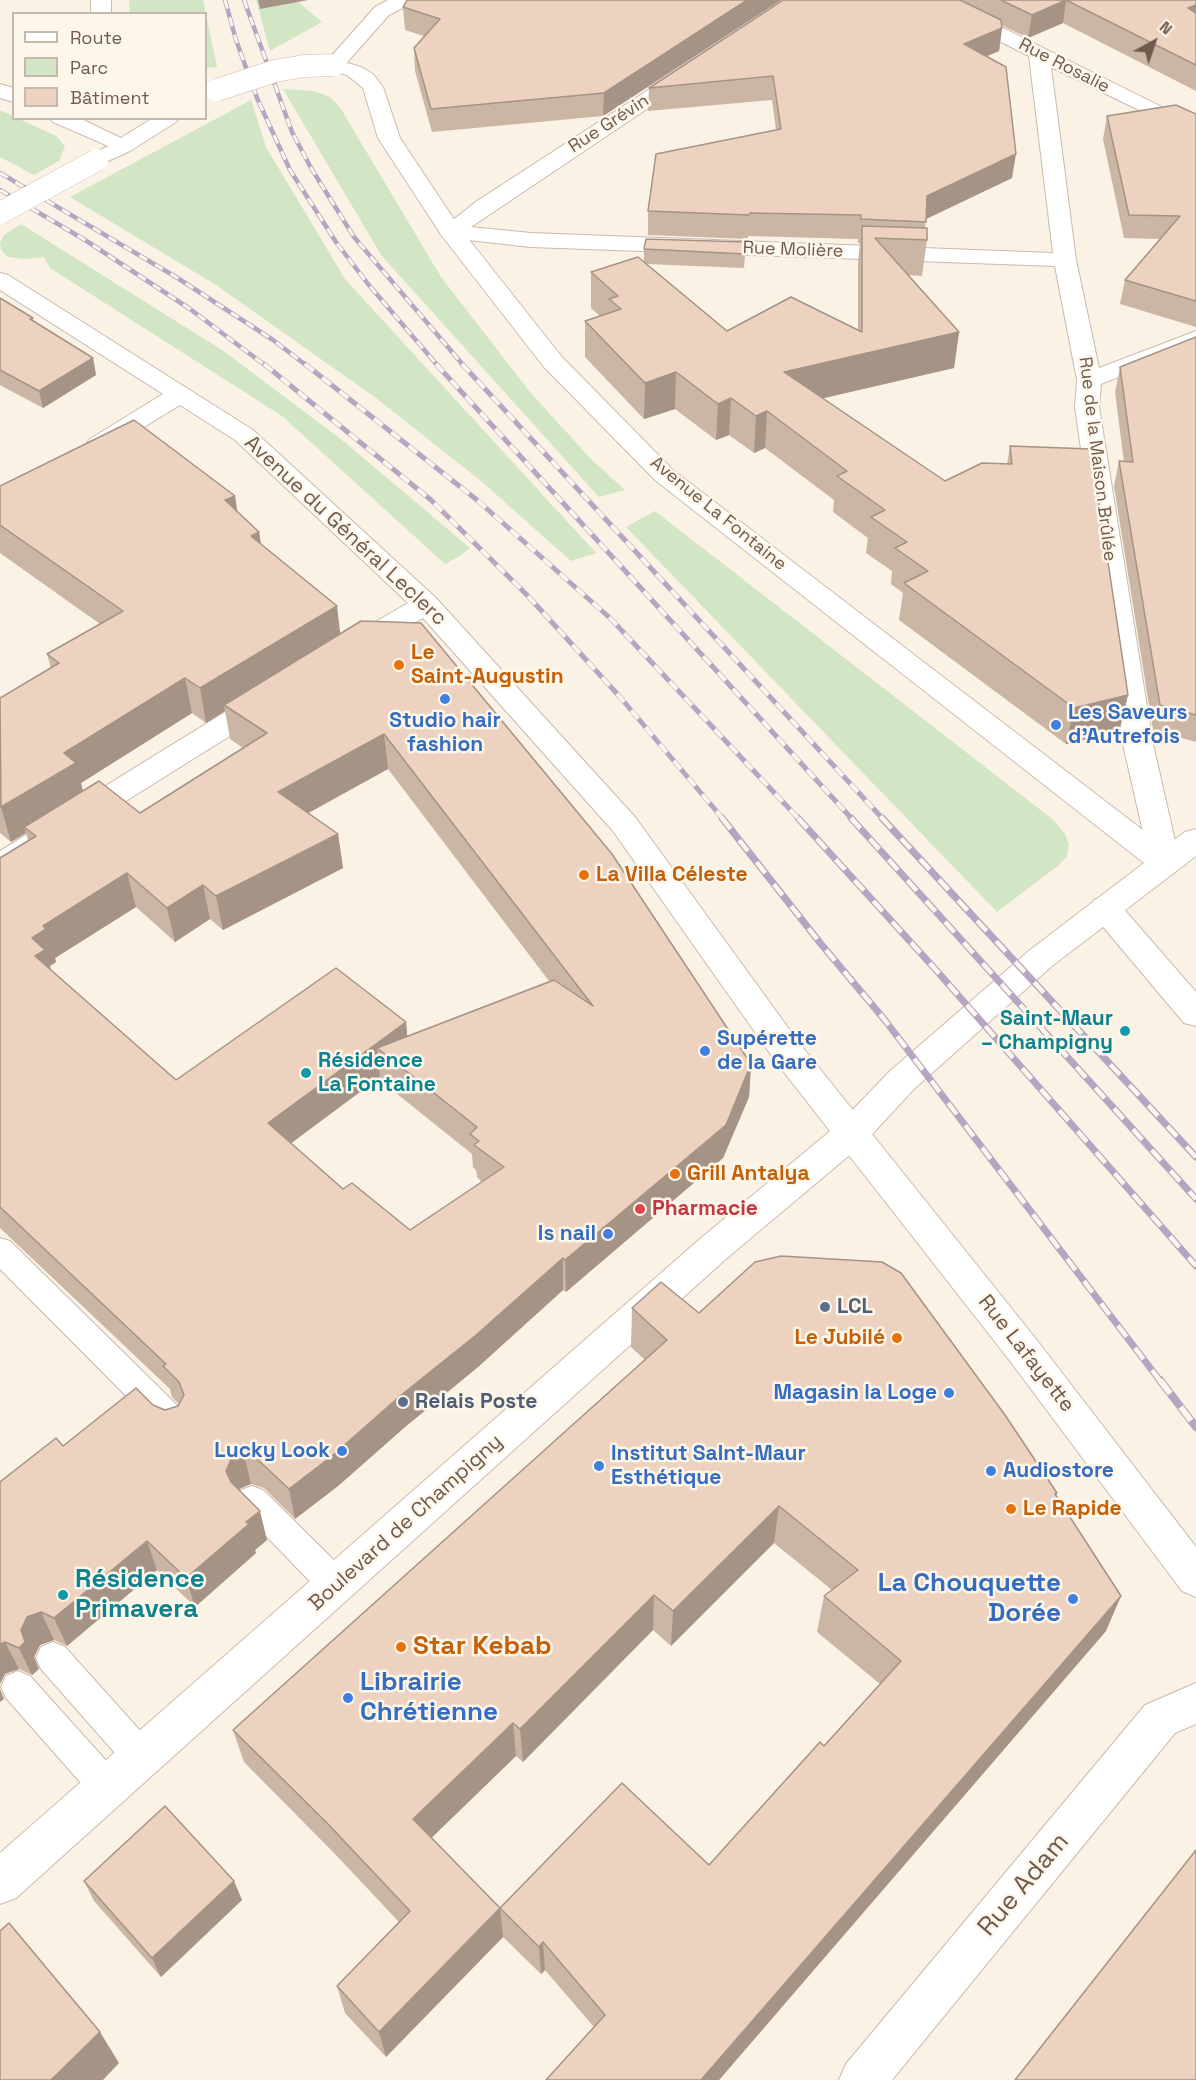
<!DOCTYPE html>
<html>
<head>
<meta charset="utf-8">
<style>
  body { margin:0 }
  #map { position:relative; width:1196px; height:2080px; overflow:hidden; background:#faf2e5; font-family:"Space Grotesk",sans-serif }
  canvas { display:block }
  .legend { position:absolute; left:12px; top:12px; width:195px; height:108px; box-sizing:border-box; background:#fdf6eb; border:2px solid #c5b8ac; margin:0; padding:8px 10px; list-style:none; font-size:18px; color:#705a4d }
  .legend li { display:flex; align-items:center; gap:12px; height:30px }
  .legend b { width:30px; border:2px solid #c5b8ac }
  .north { position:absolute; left:1124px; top:12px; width:60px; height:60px; -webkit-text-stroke:4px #fdf6eb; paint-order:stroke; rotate:40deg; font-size:16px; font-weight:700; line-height:24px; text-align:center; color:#705a4d }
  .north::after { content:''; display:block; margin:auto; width:21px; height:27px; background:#705a4d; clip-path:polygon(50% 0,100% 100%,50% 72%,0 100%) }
</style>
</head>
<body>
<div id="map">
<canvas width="1196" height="2080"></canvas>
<ul class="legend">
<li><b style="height:8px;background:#fff"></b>Route</li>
<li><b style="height:16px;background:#d2e6c5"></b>Parc</li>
<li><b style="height:16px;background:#ecd2bf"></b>Bâtiment</li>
</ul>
<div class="north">N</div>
</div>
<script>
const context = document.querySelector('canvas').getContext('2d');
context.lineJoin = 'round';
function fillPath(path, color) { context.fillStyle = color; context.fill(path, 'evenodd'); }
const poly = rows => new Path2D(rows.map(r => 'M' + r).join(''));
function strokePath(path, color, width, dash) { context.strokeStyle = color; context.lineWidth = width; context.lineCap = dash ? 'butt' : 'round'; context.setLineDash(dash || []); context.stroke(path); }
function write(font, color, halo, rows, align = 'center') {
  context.font = font + ' "Space Grotesk",sans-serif'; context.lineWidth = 5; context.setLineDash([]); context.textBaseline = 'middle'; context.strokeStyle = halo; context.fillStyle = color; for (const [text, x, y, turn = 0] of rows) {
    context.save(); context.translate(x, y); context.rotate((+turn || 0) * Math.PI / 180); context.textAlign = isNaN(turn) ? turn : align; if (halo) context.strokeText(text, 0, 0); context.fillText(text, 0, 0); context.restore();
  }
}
const green = poly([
  [129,0,203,0,217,67,206,68,206,14,130,13],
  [256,0,296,0,322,22,270,51],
  [283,89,314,91,330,97,341,109,441,277,530,392,590,458,625,490,599,497,381,255],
  [251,100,266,147,345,279,596,553,571,561,481,481,376,398,216,285,70,197],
  [0,110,56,136,65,146,59,161,34,175,0,157],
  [21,224,225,352,347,444,470,548,458,557,445,564,282,416,50,268,44,257,25,259,8,257,1,250,0,243,4,235],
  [655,511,1051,818,1064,832,1069,844,1067,856,1059,865,997,912,626,527]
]);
const lane = poly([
  [0,1238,10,1241,186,1414,191,1424,186,1434,175,1438,164,1434,0,1269,0,1238],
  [252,1486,263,1490,348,1574,352,1585,348,1596,336,1600,324,1596,241,1510,236,1500,241,1490,252,1486],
  [53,1642,65,1647,153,1745,158,1757,153,1769,141,1774,129,1769,41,1669,36,1658,41,1647,53,1642],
  [18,1671,30,1676,119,1775,124,1787,119,1799,107,1804,95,1799,6,1698,1,1687,6,1676,18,1671]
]);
const street = poly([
  [388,0,413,0,410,4,389,15,341,69,327,69,324,65,327,61,375,7,388,0],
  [922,0,947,0,1196,124,1196,138,1051,67,1076,260,1099,368,1196,331,1196,346,1101,384,1099,407,1153,744,1180,863,1176,871,1165,874,1154,871,1150,863,1123,744,1075,407,1077,380,1055,266,531,247,450,238,442,236,439,231,477,201,679,70,686,68,693,70,696,74,693,78,471,227,531,233,1053,253,1029,56,925,4,922,0],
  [0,84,14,88,14,102,0,98,0,84],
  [122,140,130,141,133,146,130,151,97,166,89,165,86,160,89,155,122,140],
  [0,273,8,275,253,430,436,598,635,817,800,1044,1036,1339,1196,1547,1196,1597,1182,1591,1010,1361,776,1062,613,831,423,618,366,651,356,654,346,651,342,645,346,639,408,603,235,440,180,405,108,449,99,452,90,449,86,444,90,439,163,394,0,290,0,273],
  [266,691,276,693,280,700,276,707,11,873,0,876,0,851,256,693,266,691],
  [1105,897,1116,900,1196,992,1196,1026,1184,1023,1094,916,1089,908,1094,900,1105,897],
  [1196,1683,1196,1724,1175,1733,892,2080,839,2080,846,2064,1145,1705,1196,1683]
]);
const secondary = poly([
  [91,0,111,0,111,14,91,14,91,0],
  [334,59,361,67,373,74,383,87,400,138,459,227,562,357,673,470,1165,847,1185,832,1196,829,1196,856,1052,966,914,1089,864,1143,727,1258,16,1898,0,1904,0,1853,701,1238,840,1123,890,1071,1030,950,1144,863,655,480,544,367,442,236,378,138,363,88,347,75,327,69,324,65,327,61,334,59],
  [50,118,79,118,121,138,153,118,179,118,176,122,130,151,122,152,53,122,50,118]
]);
const railFar3 = poly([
  [225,0,236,40,257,98,290,170,336,242,368,284,438,366],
  [244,0,292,132,311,168,354,237,464,366],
  [0,173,176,277,273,340,307,366],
  [0,190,85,240,190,309,266,366]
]);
const railFar2 = poly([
  [264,364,431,500,528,596,620,697,723,819],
  [305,364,477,500,610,618,799,819],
  [436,364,852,819],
  [462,364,883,819]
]);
const railFar1 = poly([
  [722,818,821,944,884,1019,1161,1382],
  [798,818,936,970,1196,1266],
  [851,818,1196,1199],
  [882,818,1196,1157]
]);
const rail = poly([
  [1160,1380,1196,1427]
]);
const streetBridge = poly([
  [0,213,97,160]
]);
const secondaryBridge = poly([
  [217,90,275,71,304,66,334,65]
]);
const wall = poly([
  [407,0,781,0,603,116,432,132,415,71,414,48,424,36,405,30,403,7],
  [783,0,1196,0,1196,91,1063,23,1028,38,1001,25,1002,28,999,51,987,56,1012,178,926,219,925,228,927,240,922,276,908,275,959,332,954,368,823,398,945,481,1007,464,1010,446,1128,695,1119,732,1066,744,899,620,903,593,891,584,892,571,866,553,868,538,833,512,834,500,765,448,754,453,729,435,716,440,675,409,644,419,585,357,585,321,600,316,591,308,591,272,644,262,644,249,746,242,744,268,647,264,727,331,858,330,858,261,860,243,858,243,858,239,748,236,748,239,648,235,648,211,776,130,772,100,648,111,649,88],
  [1196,114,1196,327,1120,304,1125,280,1160,239,1124,238,1103,139,1107,116],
  [0,298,33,318,33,321,93,358,96,375,43,408,0,385],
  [1196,337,1196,742,1153,730,1114,486,1119,461,1124,462,1115,392,1120,367],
  [0,486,235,496,237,512,259,532,261,544,340,634,751,1064,749,1097,723,1158,566,1292,563,1290,478,1367,405,1427,338,1486,295,1519,264,1488,251,1484,239,1489,267,1540,255,1550,256,1553,195,1607,157,1570,67,1646,54,1640,40,1645,34,1657,39,1669,32,1675,19,1669,5,1674,0,1482,63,1446,153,1405,165,1410,178,1406,179,1404,172,1397,170,1389,0,1228,0,858,28,841,26,833,11,842,0,833,0,698,51,668,47,654,100,624,0,553],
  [225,711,230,739,243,748,140,813,83,791,81,783,192,713,206,723],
  [388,769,549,981,407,1036,406,1022,176,1080,51,971,50,966,56,962,55,958,136,907,175,942,210,919,223,930,343,868,338,834,308,813],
  [380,1077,381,1081,472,1154,473,1167,476,1170,477,1177,482,1182,410,1230,343,1189,291,1143],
  [632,1308,699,1313,1057,1493,1056,1496,1106,1631,719,2080,546,2080,594,2027,545,1970,541,1974,503,1937,386,2057,345,2013,337,1986,399,1922,335,1854,244,1762,233,1730,645,1360,631,1347],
  [774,1543,832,1590,824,1596,817,1632,880,1684,824,1746,709,1865,500,1908,431,1838,516,1756,523,1762,653,1630,671,1646],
  [84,1881,242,1900,161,1977,94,1901]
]);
const shadedWall = poly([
  [258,0,308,0,260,9],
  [747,0,781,0,603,116,604,93],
  [1066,0,1063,23,1028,38,1032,15],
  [1196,5,1196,25,1188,8],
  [1002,28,999,51,961,67,964,44],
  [1016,154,1012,178,924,220,927,196],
  [959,332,954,368,781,408,784,372],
  [93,358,96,375,43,408,39,391],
  [676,372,675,409,644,419,645,383],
  [731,398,729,435,716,440,718,404],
  [767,411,765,448,754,453,756,416],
  [235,496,240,530,225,500],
  [259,532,264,567,251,536],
  [337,606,341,640,224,705,225,711,206,723,200,688],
  [185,678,192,713,81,783,84,797,24,827,26,833,11,842,1,807,64,753],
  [1128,695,1119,732,1066,744,1074,708],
  [384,734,388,769,283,827,278,792],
  [338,834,343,868,223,930,216,896],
  [127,873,136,907,55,958,56,962,50,966,55,984,35,956,32,938,43,926],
  [203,885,210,919,175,942,167,908],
  [406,1022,409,1056,377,1048,380,1077,274,1156,268,1123],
  [751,1064,749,1097,723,1158,566,1292,565,1260],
  [563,1258,563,1290,478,1367,405,1427,338,1486,295,1519,289,1489,400,1396],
  [244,1454,251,1484,239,1489,234,1501,226,1471,231,1459],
  [779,1506,774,1543,671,1646,673,1611],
  [260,1511,267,1540,255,1550,256,1553,195,1607,186,1578,246,1522],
  [147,1541,157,1570,67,1646,54,1618],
  [654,1595,653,1630,523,1762,520,1729],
  [1121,1596,1106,1631,719,2080,701,2080],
  [41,1612,54,1640,40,1645,34,1657,39,1669,32,1675,19,1648,21,1630,27,1617],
  [5,1642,19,1669,5,1674,0,1684,0,1644],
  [0,1689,4,1699,0,1702],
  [513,1723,516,1756,419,1850,413,1819],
  [234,1881,242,1900,161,1977,152,1958],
  [500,1908,503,1937,386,2057,379,2032],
  [543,1942,545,1970,541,1974,539,1947],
  [100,2032,119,2063,103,2080,51,2080]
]);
const building = poly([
  [407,0,747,0,604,93,431,109,414,48,440,19,403,7,407,0],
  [783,0,960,0,1001,20,1002,28,964,44,1006,67,1016,154,927,196,926,222,861,219,861,215,750,213,749,215,648,211,656,154,781,129,773,76,649,88,783,0],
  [1001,0,1196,0,1196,5,1188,8,1196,13,1196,65,1066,0,1032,15,1001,0],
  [1176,105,1196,114,1196,301,1125,280,1180,216,1129,215,1107,116,1176,105],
  [862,226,927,228,927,240,875,238,959,332,784,372,945,481,982,463,1012,464,1010,446,1091,449,1128,695,1074,708,904,583,928,571,895,548,907,542,871,517,885,510,837,476,847,471,767,411,756,416,731,398,718,404,676,372,645,383,585,321,621,309,609,299,618,296,591,272,638,257,727,331,791,297,862,332,862,226],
  [646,239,746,242,745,254,644,249,646,239],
  [0,298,33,318,30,319,93,358,39,391,0,370,0,298],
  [1196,337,1196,715,1160,705,1119,461,1133,462,1120,367,1196,337],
  [134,420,235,496,225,500,259,532,251,536,337,606,200,688,185,678,64,753,76,763,1,807,0,698,59,663,47,654,123,611,0,525,0,486,134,420],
  [361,621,421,623,612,854,751,1064,726,1125,565,1260,563,1258,475,1336,400,1396,332,1456,289,1489,256,1458,244,1454,231,1459,226,1471,231,1482,260,1511,246,1522,249,1524,186,1578,147,1541,54,1618,41,1612,27,1617,21,1630,25,1642,19,1648,5,1642,0,1644,0,1482,56,1438,63,1446,136,1388,153,1405,165,1410,178,1406,184,1395,179,1382,163,1366,166,1364,0,1207,0,858,36,836,24,827,99,781,140,813,267,733,224,705,361,621],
  [384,734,593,1006,554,980,377,1048,477,1127,470,1134,479,1141,474,1145,504,1167,410,1230,352,1183,343,1189,268,1123,406,1022,336,968,176,1080,35,956,45,950,32,938,46,929,43,926,127,873,167,908,203,885,216,896,338,834,278,792,384,734],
  [781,1256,882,1262,901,1273,1005,1415,1057,1493,1055,1494,1121,1596,701,2080,546,2080,605,2015,543,1942,539,1947,500,1908,379,2032,337,1986,410,1911,327,1823,233,1730,667,1340,632,1308,661,1282,699,1313,755,1262,781,1256],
  [779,1506,858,1570,824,1596,901,1661,824,1746,820,1742,709,1865,622,1783,500,1908,413,1819,513,1723,520,1729,654,1595,673,1611,779,1506],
  [165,1806,234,1881,152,1958,84,1881,165,1806],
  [1196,1850,1196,2080,1015,2080,1196,1850],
  [9,1923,100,2032,51,2080,0,2080,0,1931,9,1923]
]);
const markers = [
  [399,665,6,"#e8710a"],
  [445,699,6,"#3f7fe0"],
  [1056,725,6,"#3f7fe0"],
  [584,875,6,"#e8710a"],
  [1125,1031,6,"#0f9aa8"],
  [705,1051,6,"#3f7fe0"],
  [306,1073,6,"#0f9aa8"],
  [675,1174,6,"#e8710a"],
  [640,1209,6,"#e0444e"],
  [608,1234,6,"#3f7fe0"],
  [825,1307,6,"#5c6f8a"],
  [897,1338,6,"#e8710a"],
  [949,1393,6,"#3f7fe0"],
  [403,1402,6,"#5c6f8a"],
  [342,1451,6,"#3f7fe0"],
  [599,1466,6,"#3f7fe0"],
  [991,1471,6,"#3f7fe0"],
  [1011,1509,6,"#e8710a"],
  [63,1595,6,"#0f9aa8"],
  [1073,1599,6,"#3f7fe0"],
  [401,1647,6,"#e8710a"],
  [348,1698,6,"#3f7fe0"]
];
const farStreetnames = [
  ["Rue Rosalie",1064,66,27],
  ["Rue Grévin",609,124,-33],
  ["Rue Molière",793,250,2],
  ["Rue de la Maison Brûlée",1097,459,83],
  ["Avenue La Fontaine",718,514,39]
];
const streetNames = [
  ["Avenue du Général Leclerc",345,531,43],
  ["Rue Lafayette",1026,1354,52],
  ["Boulevard de Champigny",406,1523,-42]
];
const foodNames = [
  ["Le",411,653],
  ["Saint-Augustin",411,677],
  ["La Villa Céleste",596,875],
  ["Grill Antalya",687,1174],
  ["Le Jubilé",885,1338,"right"],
  ["Le Rapide",1023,1509]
];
const shopNames = [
  ["Les Saveurs",1068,713],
  ["d'Autrefois",1068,737],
  ["Studio hair",445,721,"center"],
  ["fashion",445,745,"center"],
  ["Supérette",717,1039],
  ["de la Gare",717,1063],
  ["Is nail",596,1234,"right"],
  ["Magasin la Loge",937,1393,"right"],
  ["Lucky Look",330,1451,"right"],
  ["Institut SaInt-Maur",611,1454],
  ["Esthétique",611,1478],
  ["Audiostore",1003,1471]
];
const cultureNames = [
  ["Saint-Maur",1113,1019],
  ["– Champigny",1113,1043],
  ["Résidence",318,1061,"left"],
  ["La Fontaine",318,1085,"left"]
];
const healthNames = [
  ["Pharmacie",652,1209]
];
const serviceNames = [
  ["LCL",837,1307],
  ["Relais Poste",415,1402]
];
const nearCulturenames = [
  ["Résidence",75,1580],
  ["Primavera",75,1610]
];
const nearShopnames = [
  ["La Chouquette",1061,1584],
  ["Dorée",1061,1614],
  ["Librairie",360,1683,"left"],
  ["Chrétienne",360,1713,"left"]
];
const nearFoodnames = [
  ["Star Kebab",413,1647]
];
const nearStreetnames = [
  ["Rue Adam",1024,1885,-50]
];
fillPath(green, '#d2e6c5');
strokePath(lane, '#cabaac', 2);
strokePath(street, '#cabaac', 2);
strokePath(secondary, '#cfbcad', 2);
fillPath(lane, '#fff');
fillPath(street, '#fff');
fillPath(secondary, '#fff');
strokePath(railFar3, '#b5a5c2', 4.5);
strokePath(railFar2, '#b5a5c2', 5);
strokePath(railFar1, '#b5a5c2', 7);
strokePath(rail, '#b5a5c2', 8);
strokePath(railFar3, '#fdf6eb', 3, [9]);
strokePath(railFar2, '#fdf6eb', 4, [11]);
strokePath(railFar1, '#fdf6eb', 4.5, [14]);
strokePath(rail, '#fdf6eb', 6, [17]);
strokePath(streetBridge, '#cabaac', 23, []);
strokePath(secondaryBridge, '#cfbcad', 23, []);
strokePath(streetBridge, '#fff', 22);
strokePath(secondaryBridge, '#fff', 22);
fillPath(wall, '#cbb5a4');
fillPath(shadedWall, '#a59386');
fillPath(building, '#ecd2bf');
strokePath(building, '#a59386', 1.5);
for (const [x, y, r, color] of markers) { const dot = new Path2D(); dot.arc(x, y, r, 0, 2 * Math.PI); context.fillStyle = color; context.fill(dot); strokePath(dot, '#fdf6eb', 2); }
write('18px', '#705a4d', '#fdf6eb', farStreetnames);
write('21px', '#705a4d', '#fdf6eb', streetNames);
write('bold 21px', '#c56008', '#fdf6eb', foodNames, 'left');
write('bold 21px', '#366cbe', '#fdf6eb', shopNames, 'left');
write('bold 21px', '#0d838f', '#fdf6eb', cultureNames, 'right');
write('bold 21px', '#be3a42', '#fdf6eb', healthNames, 'left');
write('bold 21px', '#4e5e75', '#fdf6eb', serviceNames, 'left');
write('bold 26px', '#0d838f', '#fdf6eb', nearCulturenames, 'left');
write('bold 26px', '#366cbe', '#fdf6eb', nearShopnames, 'right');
write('bold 26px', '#c56008', '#fdf6eb', nearFoodnames, 'left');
write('26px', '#705a4d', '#fdf6eb', nearStreetnames);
</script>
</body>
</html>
